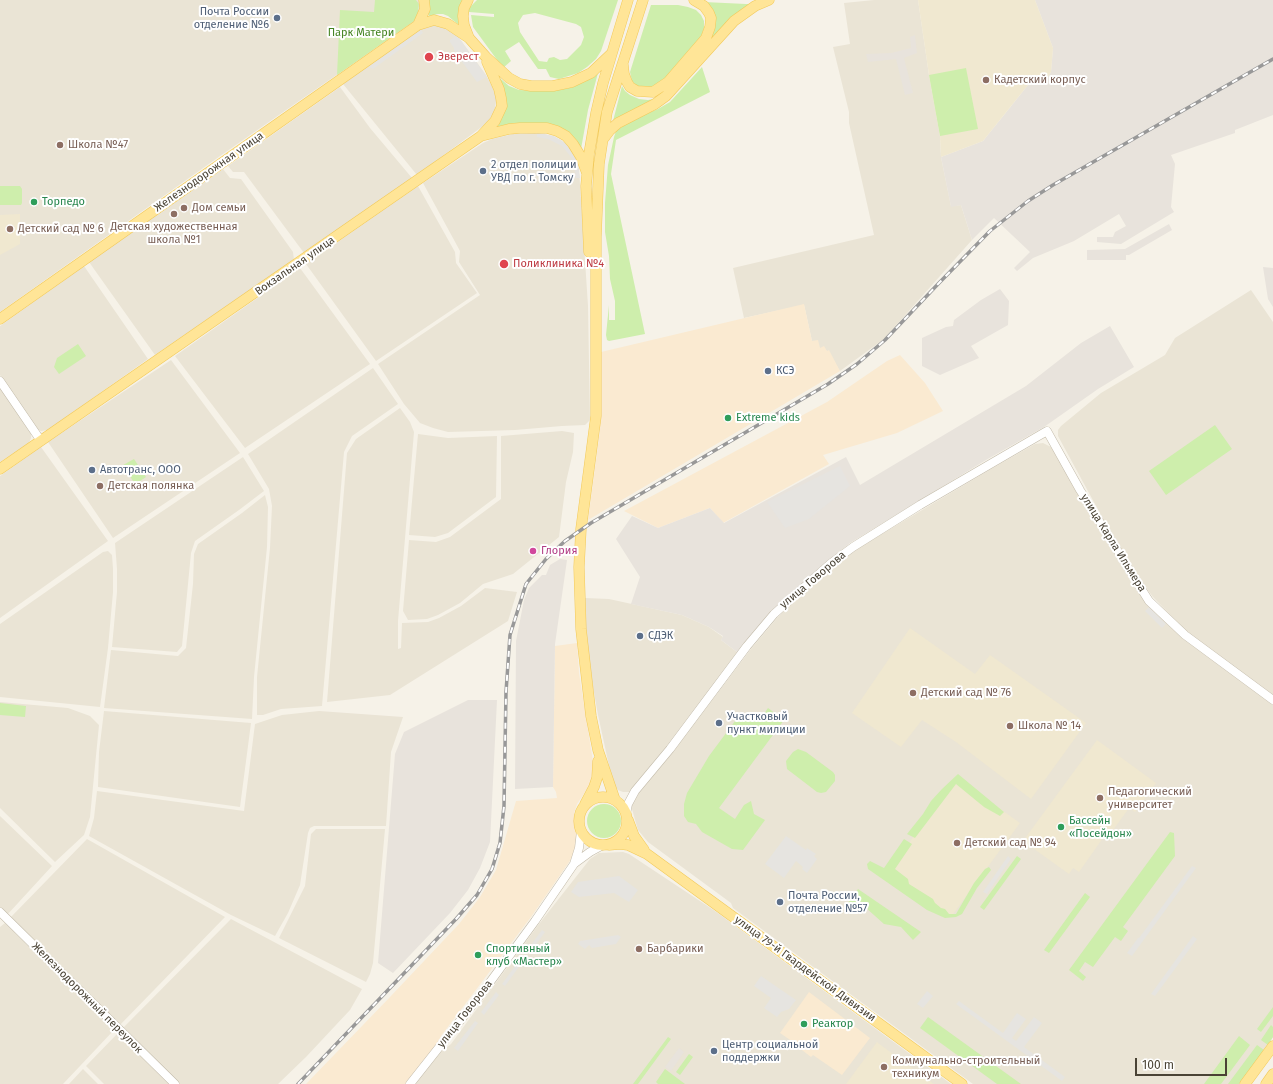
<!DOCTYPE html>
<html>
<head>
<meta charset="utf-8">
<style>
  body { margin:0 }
  #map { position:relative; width:1273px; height:1084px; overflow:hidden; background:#f6f2e8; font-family:"Fira Sans",sans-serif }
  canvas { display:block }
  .scale { position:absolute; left:1135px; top:1058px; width:92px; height:18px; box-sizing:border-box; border:2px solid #4a4335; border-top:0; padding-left:5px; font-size:12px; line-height:14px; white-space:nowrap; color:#4a4335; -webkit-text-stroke:3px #fff; paint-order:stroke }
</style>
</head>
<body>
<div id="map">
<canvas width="1273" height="1084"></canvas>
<div class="scale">100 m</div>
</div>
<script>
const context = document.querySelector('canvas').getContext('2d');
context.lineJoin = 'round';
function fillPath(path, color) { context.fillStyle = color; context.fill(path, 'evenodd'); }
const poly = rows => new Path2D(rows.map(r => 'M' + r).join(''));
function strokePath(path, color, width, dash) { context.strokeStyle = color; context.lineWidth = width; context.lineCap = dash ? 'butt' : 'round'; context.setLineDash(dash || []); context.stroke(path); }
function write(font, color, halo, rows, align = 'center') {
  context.font = font + ' "Fira Sans",sans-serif'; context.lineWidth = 4; context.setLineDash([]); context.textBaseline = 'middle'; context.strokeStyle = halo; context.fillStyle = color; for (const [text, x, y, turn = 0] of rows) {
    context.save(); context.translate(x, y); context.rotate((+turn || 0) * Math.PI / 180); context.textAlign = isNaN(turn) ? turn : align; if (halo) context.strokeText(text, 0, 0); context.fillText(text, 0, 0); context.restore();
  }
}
const residential = poly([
  [0,0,421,0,422,2,417,19,220,156,0,312],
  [874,0,918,0,929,75,940,136,941,157,951,206,961,205,972,240,884,339,840,371,827,351,820,348,812,341,804,305,744,318,733,268,874,235,849,123,849,112,833,47,850,44,844,3],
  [430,24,439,24,457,35,486,75,492,86,496,96,496,102,494,114,491,120,417,175,343,84,420,28],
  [340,87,370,128,412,178,304,253,244,172,233,172,228,166],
  [535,133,545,134,561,140,577,161,579,169,588,306,590,420,585,425,562,426,515,430,448,432,433,428,420,423,404,404,378,364,480,295,459,262,460,251,423,183,483,143,492,139,513,134],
  [223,169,230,178,241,179,293,252,294,260,155,355,89,262],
  [418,186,455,252,456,263,477,293,376,361,306,264],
  [84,266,148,359,48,430,41,431,36,429,0,375,0,326],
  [300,268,370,364,245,448,175,356],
  [1251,290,1273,322,1273,695,1188,633,1153,597,1138,577,1108,528,1058,436,1058,430,1061,426,1101,393,1165,355,1175,338],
  [171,360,240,453,113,538,48,442],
  [373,368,398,404,352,436,344,452,322,706,281,709,263,715,257,715,257,677,270,548,272,506,269,489,248,454],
  [0,388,31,433,31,438,29,443,0,462],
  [400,408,410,422,414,432,398,621,398,649,401,648,402,623,428,622,439,618,461,606,485,588,517,592,508,621,390,695,327,702,347,453,356,439],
  [562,431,574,433,573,452,566,482,559,537,513,574,483,584,460,603,438,615,427,619,408,620,403,611,409,540,436,542,450,537,501,499,501,436],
  [418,434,448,438,497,436,496,497,448,533,435,537,409,535],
  [1043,443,1051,447,1131,582,1149,607,1182,638,1273,705,1273,1037,1239,1084,973,1084,733,908,731,903,648,842,638,830,632,809,632,804,638,794,673,752,751,649,778,617,801,594,855,550,991,469,1035,444],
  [41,447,108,541,0,618,0,476],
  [243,457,264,491,239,510,195,541,191,553,182,646,177,652,112,647,117,592,117,569,115,543],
  [265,495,268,507,267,547,254,677,252,719,104,708,111,650,178,656,186,648,193,584,194,554,198,544,242,513],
  [108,551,112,555,113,569,113,592,108,648,100,707,0,697,0,624,103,552],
  [585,598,609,599,682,615,709,627,723,637,721,640,737,652,635,788,630,792,623,792,618,790,613,784,598,715,590,670,586,629],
  [0,702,68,708,90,716,99,725,90,817,84,835,55,862,0,808],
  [104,711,251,723,240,807,98,787,99,752],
  [319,711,403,717,391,752,386,826,314,826,310,828,308,833,300,885,288,913,275,936,231,915,89,836,94,818,97,791,244,811,255,724,282,715],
  [0,816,52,866,7,915,0,909],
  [316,829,385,829,373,963,370,974,366,982,279,938,305,886,311,834],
  [87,839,225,917,119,1026,10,918],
  [623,852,629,854,715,911,951,1084,415,1084,436,1056,451,1044,539,924,590,859,599,853],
  [231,919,362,989,350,1010,306,1057,278,1084,179,1084,122,1029],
  [5,923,114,1030,63,1084,0,1084,0,927],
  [118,1033,170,1084,104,1084,86,1066],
  [83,1069,98,1084,69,1084]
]);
const commercial = poly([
  [804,304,812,341,818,340,820,348,824,346,827,351,829,350,840,371,588,520,600,430,601,352],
  [900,355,925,383,943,411,897,433,823,455,829,464,723,523,710,508,658,528,624,511,827,402,887,361],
  [577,643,579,673,594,768,589,786,577,804,574,813,577,840,574,855,531,917,441,1036,432,1052,405,1084,306,1084,390,997,459,924,480,897,496,870,516,801,557,798,556,792,553,787,553,781,555,646],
  [809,992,870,1038,842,1075,813,1055,811,1057,798,1047,799,1046,780,1033]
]);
const industrial = poly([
  [1035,0,1273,0,1273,115,1235,130,1235,133,1171,155,1175,164,1171,207,1174,212,1121,244,1097,242,1097,237,1113,237,1115,232,1126,226,1119,214,1074,241,1033,258,1017,271,1014,268,1030,252,994,218,972,240,961,205,951,207,941,157,983,141,1028,85,1039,82,1047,78,1051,72,1053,48],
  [915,35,917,53,904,58,913,93,905,95,896,59,868,62,866,54,891,53,911,48,910,37],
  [1169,224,1172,230,1129,255,1126,255,1126,260,1087,260,1087,250,1125,249],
  [1263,267,1273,268,1273,307,1268,299],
  [1000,289,1009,301,1008,325,971,346,979,358,940,375,922,366,922,338,946,327,953,326,954,320,981,300],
  [1110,326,1134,367,1098,389,1044,427,986,460,850,543,823,565,770,612,737,652,721,640,723,636,709,627,682,615,631,604,640,577,616,539,632,516,658,528,710,508,724,523,846,457,860,485,1026,386,1081,343],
  [560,559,567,560,555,644,553,787,515,789,516,641,524,600,529,588,542,575,546,575,550,565],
  [468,700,497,700,490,842,480,868,468,890,450,913,393,973,378,963,395,754,404,732],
  [679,1048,684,1052,671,1071,665,1067]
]);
const education = poly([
  [918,0,1035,0,1053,48,1051,72,1047,78,1039,82,1028,85,983,141,941,157,940,136,929,75],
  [20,214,20,244,0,255,0,215],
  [910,628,975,674,990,655,1086,723,1031,799,956,742,922,720,901,747,852,713],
  [1097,740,1156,783,1135,812,1129,808,1106,840,1103,838,1079,872,1073,868,1069,874,1023,841],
  [957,778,1020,823,951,917,888,871],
  [877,1042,878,1043,934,1084,846,1084]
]);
const green = poly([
  [375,0,416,0,419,4,417,19,337,75,340,10,374,12],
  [429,0,463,0,460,26,448,16,443,14,438,14,429,16,428,13],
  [477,0,618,0,601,51,596,59,587,67,578,73,559,79,550,77,546,69,538,69,519,42,505,51,511,61,503,68,473,27,471,15,494,17,494,14,469,12,469,8],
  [535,13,576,24,581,27,584,37,581,45,567,59,560,60,554,57,549,58,547,62,539,61,520,32,518,23,523,15],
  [704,2,746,4,754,4,710,41,715,25,714,17],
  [651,5,678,5,688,7,696,10,701,15,704,21,704,28,701,37,672,72,652,89,637,86,632,81,630,72],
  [702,67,710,92,616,140,611,174,645,334,609,341,607,340,606,335,609,305,609,320,615,320,615,301,610,279,609,256,605,232,605,203,608,165,614,137,616,131,623,126,634,119,658,109,670,102],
  [966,68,978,129,940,136,929,75],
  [598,73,588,110,581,149,558,128,491,131,502,117,495,74,509,86,519,90,543,91,563,89,573,87],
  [622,86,625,91,630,95,639,99,648,100,658,98,613,121],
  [0,186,20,186,22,189,22,203,21,205,0,205],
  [78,344,86,356,59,374,54,367,57,358],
  [1215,425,1232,449,1166,495,1149,471],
  [134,459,146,477,137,483,133,481,123,465],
  [0,703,26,706,25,717,0,715],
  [768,708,784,720,719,808,735,819,744,805,751,801,754,814,765,820,743,850,732,849,702,832,696,824,688,822,684,816,684,804,687,793,709,756,741,713,759,721],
  [798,749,806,752,833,772,835,775,835,781,826,792,821,793,817,792,787,769,786,761,793,752],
  [958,774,1004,812,1000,816,984,807,956,784,915,838,907,834,923,814,931,801,942,789],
  '587 821a17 17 0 1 1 34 0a17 17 0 1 1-34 0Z',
  [1170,832,1174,833,1175,856,1123,927,1128,931,1121,941,1115,937,1093,967,1085,962,1079,971,1086,977,1083,981,1069,970],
  [904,839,912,844,895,869,908,879,909,884,933,899,935,903,941,908,945,909,949,914,956,914,974,883,985,869,989,867,991,870,977,888,962,914,956,917,945,918,927,910,868,869,867,864,870,861,884,868],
  [1017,856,1021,859,984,910,980,907],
  [858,889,921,932,913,940,901,927,884,924,865,907,857,908,851,906,848,903],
  [1085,893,1090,897,1049,953,1044,950],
  [1273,1007,1273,1016,1261,1032,1257,1029],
  [928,1017,1021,1084,997,1084,920,1028],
  [1271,1025,1273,1027,1273,1037,1268,1045,1261,1040],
  [1239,1036,1250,1045,1221,1084,1204,1084],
  [668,1037,671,1039,638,1084,633,1084],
  [1257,1045,1264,1050,1239,1084,1228,1084],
  [689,1054,693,1057,680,1075,676,1072],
  [665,1069,685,1084,658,1084,656,1082]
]);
const parking = poly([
  [420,28,423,33,373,69,368,66],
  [457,35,487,77,477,82,454,51,454,48,450,42,450,40],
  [537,133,554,136,567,144,571,149,577,161,580,178,576,178,574,164,571,157,562,146,548,139,537,137],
  [840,466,850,486,809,519,785,528,767,502],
  [1149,607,1166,624,1162,628,1145,611],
  [786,836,806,850,807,848,816,854,814,856,817,859,807,873,802,869,803,867,796,861,784,878,765,864],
  [1008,856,1011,859,987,894,983,892],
  [1192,866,1196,868,1132,956,1127,953,1138,938,1139,938],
  [619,876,638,890,629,902,614,893,579,897,571,892,578,882],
  [542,930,545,932,530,953,527,950],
  [618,935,621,937,616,944,592,948,589,945,585,949,578,944,580,941],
  [1193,936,1197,939,1155,996,1151,994],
  [518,962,521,964,505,986,502,984],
  [761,976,796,1000,789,1009,781,1012,777,1017,764,1008,771,998,754,986],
  [927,991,933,996,923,1008,917,1004],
  [496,992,499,995,484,1015,481,1012],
  [959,1001,1003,1033,1017,1013,1026,1019,1012,1038,1016,1041,1034,1017,1042,1023,1024,1047,1065,1077,1062,1081,956,1004],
  [475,1021,478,1023,458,1051,454,1048]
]);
const minor = poly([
  [0,381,41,441],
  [626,814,628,804,635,791,670,749,747,646,774,614,830,564,853,547,920,505,1047,431,1080,490,1135,579,1149,601,1185,635,1273,700],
  [575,863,590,852,601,846],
  [0,912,175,1084],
  [410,1084,482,993,535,921,574,864,579,848,581,831]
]);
const major = poly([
  [468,0,464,8,463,16,464,25,469,38],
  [418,25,425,9,424,0],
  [623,65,624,74,627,82,630,87,637,91,653,92,668,82,706,38,710,27,711,18,709,13,704,6,694,0],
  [481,136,495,121,502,106,501,98,499,89,487,62],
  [604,138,610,130,618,123,655,104,666,96,734,21,755,6,769,0],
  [589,252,586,186,589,154,596,113,603,83,628,0],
  [0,319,418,25,434,20,448,24,469,38,486,57,509,78,520,84,531,86,553,86,572,82,591,73,611,54],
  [0,469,481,136,509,129,520,128,547,128,557,131,566,136,573,144,581,157,587,173],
  '579 821a24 24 0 1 1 48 0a24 24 0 1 1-48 0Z',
  [615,800,598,750,591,716,581,629,579,567,581,529,596,416,596,237,599,164,607,112,643,0],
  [585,804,594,787,597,778,598,761],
  [628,820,634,836,644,850],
  [609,845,620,844,628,845,647,854,962,1084],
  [1245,1084,1273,1046],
  [1266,1084,1273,1074]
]);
const rail = poly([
  [298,1084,456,919,477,895,492,869,500,843,504,806,506,692,510,635,526,584,546,559,565,541,591,523,828,384,857,364,885,340,939,283,990,231,1028,201,1053,185,1273,59]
]);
const markers = [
  [277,18,4,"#5c6f8a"],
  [429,57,5,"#e0444e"],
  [986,80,4,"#8d6e63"],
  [60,145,4,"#8d6e63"],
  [483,171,4,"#5c6f8a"],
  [34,202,4,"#2e9e5b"],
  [184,208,4,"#8d6e63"],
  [174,214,4,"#8d6e63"],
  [10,229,4,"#8d6e63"],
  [504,264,5,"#e0444e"],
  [768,371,4,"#5c6f8a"],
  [728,418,4,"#2e9e5b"],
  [92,470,4,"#5c6f8a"],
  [100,486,4,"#8d6e63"],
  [533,551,4,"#d1479c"],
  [640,636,4,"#5c6f8a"],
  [913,693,4,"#8d6e63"],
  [719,723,4,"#5c6f8a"],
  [1010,726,4,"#8d6e63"],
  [1100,798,4,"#8d6e63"],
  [1061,827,4,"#2e9e5b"],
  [957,843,4,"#8d6e63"],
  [780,902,4,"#5c6f8a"],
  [639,949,4,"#8d6e63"],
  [478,955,4,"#2e9e5b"],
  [804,1024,4,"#2e9e5b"],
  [714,1051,4,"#5c6f8a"],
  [884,1067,4,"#8d6e63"]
];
const serviceNames = [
  ["Почта России",269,12,"right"],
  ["отделение №6",269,25,"right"],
  ["2 отдел полиции",491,165],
  ["УВД по г. Томску",491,178],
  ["КСЭ",776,371],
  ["Автотранс, ООО",100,470],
  ["СДЭК",648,636],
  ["Участковый",727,717],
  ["пункт милиции",727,730],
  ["Почта России,",788,896],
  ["отделение №57",788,909],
  ["Центр социальной",722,1045],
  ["поддержки",722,1058]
];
const parkNames = [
  ["Парк Матери",361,33]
];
const healthNames = [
  ["Эверест",438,57],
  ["Поликлиника №4",513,264]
];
const educationNames = [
  ["Кадетский корпус",994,80],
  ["Школа №47",68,145],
  ["Дом семьи",192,208],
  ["Детская художественная",174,227,"center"],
  ["школа №1",174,240,"center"],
  ["Детский сад № 6",18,229],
  ["Детская полянка",108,486],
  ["Детский сад № 76",921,693],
  ["Школа № 14",1018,726],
  ["Педагогический",1108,792],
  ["университет",1108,805],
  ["Детский сад № 94",965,843],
  ["Барбарики",647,949],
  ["Коммунально-строительный",892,1061],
  ["техникум",892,1074]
];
const streetNames = [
  ["Железнодорожная улица",209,172,-35],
  ["Вокзальная улица",295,266,-35],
  ["улица Карла Ильмера",1113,543,58],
  ["улица Говорова",813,580,-40],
  ["улица 79-й Гвардейской Дивизии",805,969,36],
  ["Железнодорожный переулок",87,998,45],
  ["улица Говорова",465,1014,-52]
];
const leisureNames = [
  ["Торпедо",42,202],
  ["Extreme kids",736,418],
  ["Бассейн",1069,821],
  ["«Посейдон»",1069,834],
  ["Спортивный",486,949],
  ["клуб «Мастер»",486,962],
  ["Реактор",812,1024]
];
const hotelNames = [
  ["Глория",541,551]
];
fillPath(residential, '#eae4d5');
fillPath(commercial, '#faead1');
fillPath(industrial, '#e8e3dc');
fillPath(education, '#f0e8d0');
fillPath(green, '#ceeeac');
fillPath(parking, '#e6e4e0');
strokePath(minor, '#c2baa9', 9);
strokePath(major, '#f2c959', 11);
strokePath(minor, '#fff', 8);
strokePath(major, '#ffe597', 10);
strokePath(rail, '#989898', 3.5);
strokePath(rail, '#fff', 2, [6]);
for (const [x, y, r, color] of markers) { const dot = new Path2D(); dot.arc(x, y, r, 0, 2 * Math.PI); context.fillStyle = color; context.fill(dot); strokePath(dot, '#fff', 1.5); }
write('11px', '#4e5e75', '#fff', serviceNames, 'left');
write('11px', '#438321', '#fff', parkNames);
write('11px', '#be3a42', '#fff', healthNames, 'left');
write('11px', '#785e54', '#fff', educationNames, 'left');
write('11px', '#4a4335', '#fff', streetNames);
write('11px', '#27864d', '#fff', leisureNames, 'left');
write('11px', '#b23c85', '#fff', hotelNames, 'left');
</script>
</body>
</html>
